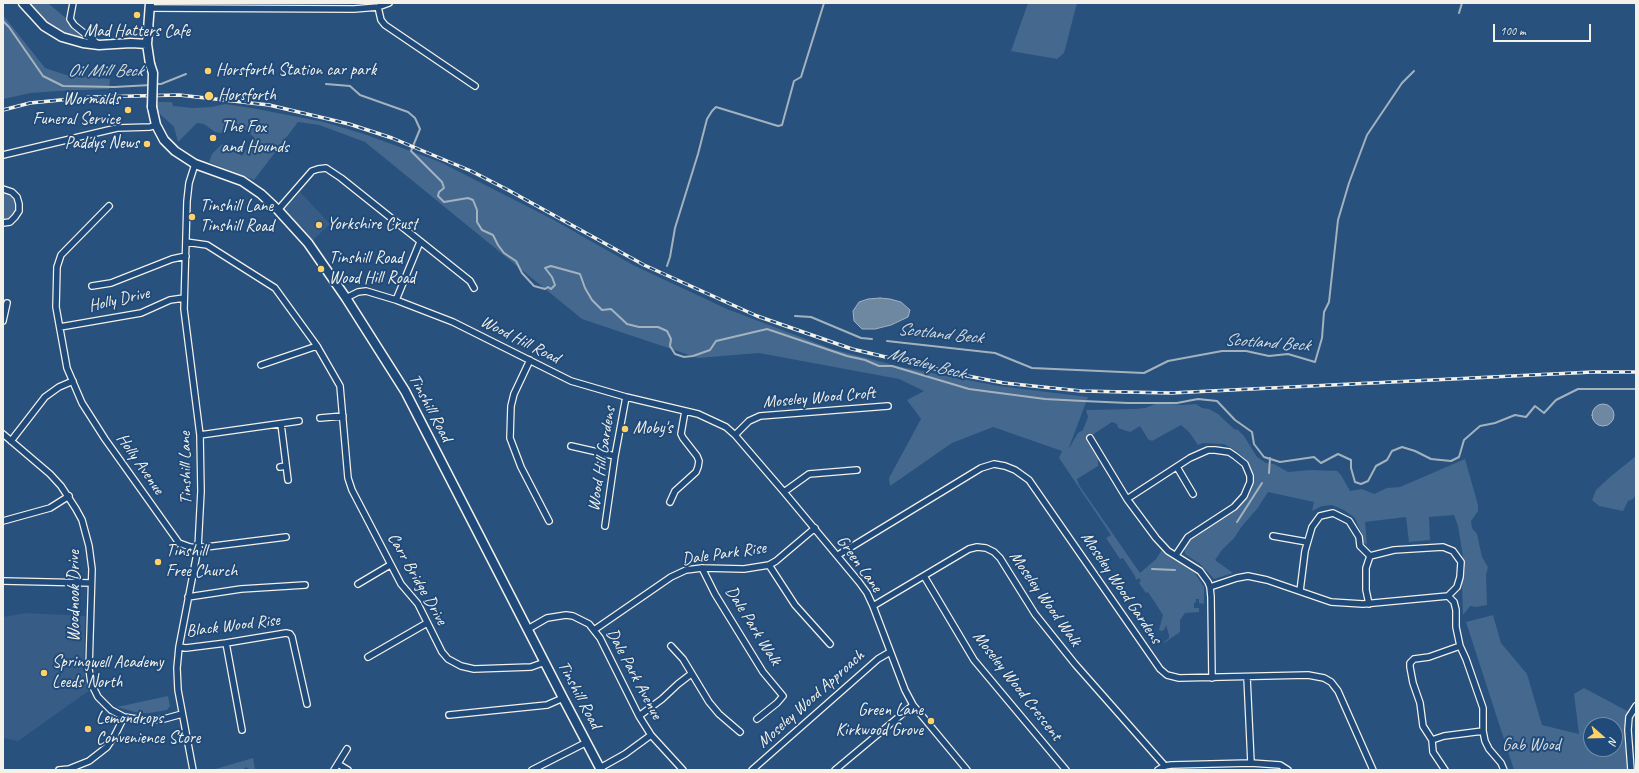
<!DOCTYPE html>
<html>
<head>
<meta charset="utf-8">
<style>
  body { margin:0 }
  #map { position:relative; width:1639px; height:773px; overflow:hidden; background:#28517e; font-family:Caveat,sans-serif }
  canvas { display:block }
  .frame { position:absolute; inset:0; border:4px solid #f4f1e8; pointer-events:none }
  .north { position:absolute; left:1583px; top:717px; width:40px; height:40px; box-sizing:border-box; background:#1f4a7a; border:1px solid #748da6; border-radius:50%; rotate:110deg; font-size:11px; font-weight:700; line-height:16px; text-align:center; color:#f4f1e8 }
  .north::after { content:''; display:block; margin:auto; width:14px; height:18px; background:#ffd166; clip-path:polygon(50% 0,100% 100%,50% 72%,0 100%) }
  .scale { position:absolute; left:1493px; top:24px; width:98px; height:18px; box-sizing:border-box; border:2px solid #f4f1e8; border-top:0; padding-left:5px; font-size:12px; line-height:14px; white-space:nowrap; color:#f4f1e8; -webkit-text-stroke:3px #1f4a7a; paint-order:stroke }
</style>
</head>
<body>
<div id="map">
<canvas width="1639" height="773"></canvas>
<div class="frame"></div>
<div class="north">N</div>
<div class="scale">100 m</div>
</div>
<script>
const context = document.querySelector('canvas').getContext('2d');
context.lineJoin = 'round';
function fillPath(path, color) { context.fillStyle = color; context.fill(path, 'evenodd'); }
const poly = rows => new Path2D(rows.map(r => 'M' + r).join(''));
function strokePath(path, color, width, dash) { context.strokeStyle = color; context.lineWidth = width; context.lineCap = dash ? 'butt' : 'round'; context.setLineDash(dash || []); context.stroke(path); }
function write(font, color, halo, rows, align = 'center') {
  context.font = font + ' Caveat,sans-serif'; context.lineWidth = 4; context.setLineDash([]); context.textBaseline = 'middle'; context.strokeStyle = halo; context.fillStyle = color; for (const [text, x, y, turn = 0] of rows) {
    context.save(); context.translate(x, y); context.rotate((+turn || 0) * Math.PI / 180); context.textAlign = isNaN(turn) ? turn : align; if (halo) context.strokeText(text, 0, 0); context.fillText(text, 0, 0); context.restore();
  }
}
const built = poly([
  [300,192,330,224,312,241,284,209],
  [26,613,85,616,84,668,85,678,90,690,18,741,3,738,3,617]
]);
const green = poly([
  [29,3,48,3,68,20,83,38,64,32,46,23],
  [1028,3,1077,3,1064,53,1057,59,1011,51],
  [3,15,45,68,66,75,110,79,109,89,58,91,31,93,3,99],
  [157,102,172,102,173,106,193,108,212,107,225,104,257,109,324,122,367,135,440,162,552,219,633,265,727,309,832,349,901,367,998,386,1088,397,1068,450,1078,433,1083,430,1088,417,1086,410,1135,409,1145,408,1158,403,1182,405,1196,404,1202,408,1209,409,1218,414,1234,429,1238,430,1244,436,1257,457,1266,463,1274,464,1288,472,1311,470,1337,471,1341,475,1350,491,1362,489,1374,494,1387,488,1400,487,1465,459,1478,505,1478,511,1471,521,1472,528,1477,534,1482,557,1488,567,1486,575,1487,605,1476,607,1470,606,1463,615,1462,582,1465,569,1458,526,1454,515,1429,517,1430,540,1409,542,1406,517,1365,522,1367,545,1363,542,1361,532,1355,518,1344,510,1332,505,1322,506,1312,511,1314,502,1268,492,1257,509,1242,526,1234,538,1222,550,1215,560,1233,573,1214,579,1200,564,1185,554,1184,547,1189,541,1234,511,1245,501,1249,495,1252,484,1253,477,1249,463,1238,452,1224,444,1203,443,1198,445,1189,432,1181,425,1152,441,1148,439,1140,426,1130,432,1118,428,1117,424,1112,422,1092,435,1091,433,1086,436,1098,458,1098,466,1077,479,1079,485,1140,573,1156,559,1162,550,1194,572,1204,587,1204,604,1199,603,1199,599,1196,599,1196,602,1194,603,1194,608,1199,608,1199,612,1185,613,1180,620,1180,632,1164,643,1164,642,1169,638,1169,635,1166,625,1164,630,1161,631,1159,630,1163,615,1148,592,1146,593,1139,583,1141,581,1139,578,1136,580,1135,576,1123,558,1120,559,1106,538,1111,535,1059,458,1062,451,993,427,952,443,890,486,889,478,921,419,907,400,924,391,899,379,759,353,698,358,582,319,365,142,319,125,298,122,254,180,209,162,212,154,222,144,242,156,254,137,231,119,222,133,215,132,204,124,197,123,178,142,174,127,158,112],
  [3,192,9,194,14,198,16,208,11,217,3,220],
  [1636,456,1636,495,1633,499,1628,501,1623,511,1599,506,1592,500,1596,490,1610,477],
  [1493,615,1501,643,1527,674,1542,725,1579,734,1574,694,1584,688,1629,712,1625,731,1628,770,1514,770,1466,622],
  [1591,725,1615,725,1615,749,1591,749],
  [168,696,170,706,167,710,149,713,139,713,117,707],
  [253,758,255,770,250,770,246,767,243,770,212,770]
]);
const water = poly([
  [880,298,890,299,901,302,910,310,908,317,891,325,875,329,862,329,854,321,853,311,859,302,868,299,880,298],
  '1592 415a11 11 0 1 1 22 0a11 11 0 1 1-22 0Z'
]);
const stream = poly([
  [1459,13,1462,3],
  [3,21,9,27,43,76,63,86,114,87,151,85],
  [156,84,161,84,186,74],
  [326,84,350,86,360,95,408,112,415,118,420,129,411,151,442,182,444,188,439,192,438,196,444,202,468,198,473,200,477,210,477,222,482,230,493,235,498,245,504,253,516,261,522,273,534,286,545,289,548,287,551,289,555,285,552,277,545,268,551,266,580,274,585,288,592,300,602,310,611,309,627,324,639,327,658,327,667,331,671,339,670,346,675,354,684,357,693,356,710,350,716,341,767,329,847,356,865,360,879,366,892,366,969,389,1045,399,1083,401,1128,403,1177,403,1198,399,1217,401,1235,420,1252,432,1254,444,1264,457,1280,462,1314,457,1321,463,1338,454,1351,460,1351,468,1355,482,1361,484,1368,481,1376,466,1387,460,1392,451,1402,447,1415,451,1431,459,1451,461,1459,457,1464,440,1480,426,1495,423,1515,415,1526,417,1535,406,1544,413,1556,400,1578,389,1636,389],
  [667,266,670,257,675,228,698,154,707,119,712,111,716,107,778,126,782,125,794,81,801,77,824,3],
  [795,316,811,317,861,338,872,339],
  [887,341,995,353,1032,368,1144,373,1168,361,1222,351,1246,351,1269,356,1288,354,1315,362,1322,338,1324,312,1329,302,1338,220,1349,183,1367,135,1402,83,1414,71],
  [1269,473,1270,458],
  [1237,522,1262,483],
  [1152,569,1175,570]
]);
const street = poly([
  [73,3,70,19,74,25,99,45],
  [378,7,389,3],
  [150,8,354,9,378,7,381,20,385,25,475,86],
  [3,155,117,128,150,127,156,125],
  [3,189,12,192,17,197,19,204,19,211,15,217,10,222,3,223],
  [109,206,61,255,57,267,56,307,67,368,82,403,105,439,179,543,190,547,198,548,286,537],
  [278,210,312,171,318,169,326,168,341,178,470,281,474,288],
  [186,242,207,245,275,288,317,346,340,386,348,478,352,490,401,584,418,604,442,652,448,659,461,666,474,669,531,667,545,662],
  [92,286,111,283,172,259,186,256],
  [346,298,358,292,366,291,396,300,453,322,571,381,626,397,698,414,726,427,735,435,784,492,859,582,867,593,873,606,905,690,913,705,967,770],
  [396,300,420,242],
  [3,321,7,303],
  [60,327,141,313,170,300,184,298],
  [530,360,514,394,511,406,510,438,521,467,549,521],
  [261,365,317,346],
  [320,418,343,416],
  [281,424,288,480],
  [3,434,50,474,61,486,76,509,82,520,89,546,92,569,89,669,91,683,98,697,111,710,124,717,143,720,164,719,182,714],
  [200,435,299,421],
  [735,435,749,421,760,416,888,406],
  [1090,438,1127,499,1156,538,1168,551,1200,571,1208,582,1210,587,1211,597,1212,678],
  [11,441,45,397,59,387,73,381],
  [571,446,615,456],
  [280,467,286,466],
  [1177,467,1193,494],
  [784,492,809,474,857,470],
  [1127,499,1190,458,1208,450,1215,450,1229,452,1235,456,1245,464,1250,476,1250,482,1244,496,1234,507,1188,537,1176,555],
  [670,502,675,491,696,472,698,467,699,461,697,456,683,438,681,434,685,411],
  [3,521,50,508,69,496],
  [605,526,615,456,626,397],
  [1273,536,1307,542],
  [838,555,981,468,994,464,1005,466,1015,470,1029,480,1160,669,1167,675,1179,678,1308,675,1324,678,1331,682,1338,691,1373,770],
  [769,565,795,605,830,644],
  [702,568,715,594,763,672,783,696,777,703,757,719],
  [924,576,974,660,1066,770],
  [3,581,91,583],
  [358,584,390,565],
  [1210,587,1237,578,1248,576,1267,580,1331,602,1363,604,1448,596,1454,602,1456,610,1456,627,1460,646,1466,659,1483,708,1483,731,1485,741,1489,749,1501,763,1504,770],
  [1300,591,1305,551,1312,527,1320,516,1333,513,1349,521,1359,537,1360,546,1370,556],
  [188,597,241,589,305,585],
  [1369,604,1366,590,1366,568,1370,556,1394,550,1443,547,1453,551,1461,562,1460,577,1457,587,1448,596],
  [873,606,969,549,977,547,986,548,994,552,1000,558,1035,614,1075,664,1165,766],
  [528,629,547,618,566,615,573,616,589,624,600,638,639,716,651,735,683,770],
  [594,630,671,577,686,570,702,568,744,569,769,565,776,561,815,528],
  [226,643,242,730],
  [671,646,683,659,709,702,719,714,740,732],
  [179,647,186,648,226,643,286,633,290,634,292,637,307,704],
  [368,657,427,623],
  [1247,677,1251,763],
  [449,715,547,705,563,698],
  [639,716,662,699,678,684,691,674],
  [1432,740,1444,736,1483,731],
  [338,764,348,770],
  [600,768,625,754,651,735],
  [59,770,69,769,89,761,107,747,115,735,124,717],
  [193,770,178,690,177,668,179,647,198,548,201,491,200,435,184,309,187,201,189,183,195,164],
  [334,770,347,749],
  [532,770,587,742],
  [752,770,878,659,890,652],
  [835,770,913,705],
  [1158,770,1165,766,1171,765,1251,763,1280,765,1288,770],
  [1445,770,1433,752,1432,740,1423,726,1420,703,1413,683,1410,667,1410,663,1414,659,1429,657,1460,646],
  [1631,770,1628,730,1629,717,1636,706]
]);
const secondary = poly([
  [23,3,44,26,62,37,83,43,99,45,131,43,147,44],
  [150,3,147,44,150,64],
  [152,107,156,125,164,140,175,151,195,164,242,181,261,194,278,210,308,243,346,298,405,391,563,698,601,770]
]);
const rail = poly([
  [3,110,30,103,91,97,179,95,269,105,349,124,392,138,471,171,508,190,644,265,757,316,852,349,957,374,1004,383,1081,391,1171,393,1593,372,1636,372]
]);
const secondaryBridge = poly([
  [150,64,153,73,152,107]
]);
const markers = [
  [137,15,4,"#ffd166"],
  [208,71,4,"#ffd166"],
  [209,96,5,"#ffd166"],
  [128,110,4,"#ffd166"],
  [213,138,4,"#ffd166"],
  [147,144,4,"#ffd166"],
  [192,217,4,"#ffd166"],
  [319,225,4,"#ffd166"],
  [321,269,4,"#ffd166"],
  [625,429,4,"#ffd166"],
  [158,562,4,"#ffd166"],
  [44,673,4,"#ffd166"],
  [931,721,4,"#ffd166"],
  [88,729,4,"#ffd166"]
];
const poiNames = [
  ["Mad Hatters Cafe",137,32,"center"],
  ["Horsforth Station car park",216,71],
  ["Horsforth",218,96],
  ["Wormalds",120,100,"right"],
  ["Funeral Service",120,120,"right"],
  ["The Fox",221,128],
  ["and Hounds",221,148],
  ["Paddys News",139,144,"right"],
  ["Tinshill Lane",200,207],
  ["Tinshill Road",200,227],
  ["Yorkshire Crust",327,225],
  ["Tinshill Road",329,259],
  ["Wood Hill Road",329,279],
  ["Moby's",633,429],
  ["Tinshill",166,552],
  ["Free Church",166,572],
  ["Springwell Academy",52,663],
  ["Leeds North",52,683],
  ["Green Lane",923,711,"right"],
  ["Kirkwood Grove",923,731,"right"],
  ["Lemondrops",96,719],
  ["Convenience Store",96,739]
];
const streetNames = [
  ["Holly Drive",119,300,-13],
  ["Wood Hill Road",520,340,27],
  ["Moseley Wood Croft",819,398,-5],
  ["Tinshill Road",430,408,62],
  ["Wood Hill Gardens",602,459,-81],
  ["Holly Avenue",140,464,55],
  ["Tinshill Lane",186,468,-91],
  ["Dale Park Rise",724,554,-8],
  ["Green Lane",859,564,54],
  ["Carr Bridge Drive",417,579,60],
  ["Moseley Wood Gardens",1121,588,56],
  ["Woodnook Drive",75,596,-90],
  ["Moseley Wood Walk",1045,599,55],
  ["Black Wood Rise",233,626,-7],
  ["Dale Park Walk",753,626,58],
  ["Dale Park Avenue",634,674,62],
  ["Moseley Wood Crescent",1017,686,52],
  ["Tinshill Road",579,695,62],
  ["Moseley Wood Approach",811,699,-42]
];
const parkNames = [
  ["Gab Wood",1531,746]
];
const waterNames = [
  ["Oil Mill Beck",105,71],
  ["Scotland Beck",940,334,6],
  ["Scotland Beck",1267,343,4],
  ["Moseley Beck",926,364,15]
];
fillPath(built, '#375d86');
fillPath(green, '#45688e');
fillPath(water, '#6e88a2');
strokePath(water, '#a4b2be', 1);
strokePath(stream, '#a4b2be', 2);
strokePath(street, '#f4f1e8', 8);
strokePath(secondary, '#f4f1e8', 11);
strokePath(street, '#1f4a7a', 5.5);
strokePath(secondary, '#1f4a7a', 8);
strokePath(rail, '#f4f1e8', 3.5);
strokePath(rail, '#1f4a7a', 2, [6]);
strokePath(secondaryBridge, '#f4f1e8', 11, []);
strokePath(secondaryBridge, '#1f4a7a', 8);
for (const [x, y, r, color] of markers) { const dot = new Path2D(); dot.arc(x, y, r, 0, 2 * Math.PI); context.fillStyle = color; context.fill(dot); strokePath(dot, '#1f4a7a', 1.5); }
write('17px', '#f4f1e8', '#1f4a7a', poiNames, 'left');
write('17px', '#f4f1e8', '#1f4a7a', streetNames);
write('17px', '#dadcda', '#1f4a7a', parkNames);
write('italic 18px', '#d9dcda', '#1f4a7a', waterNames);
</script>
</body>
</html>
